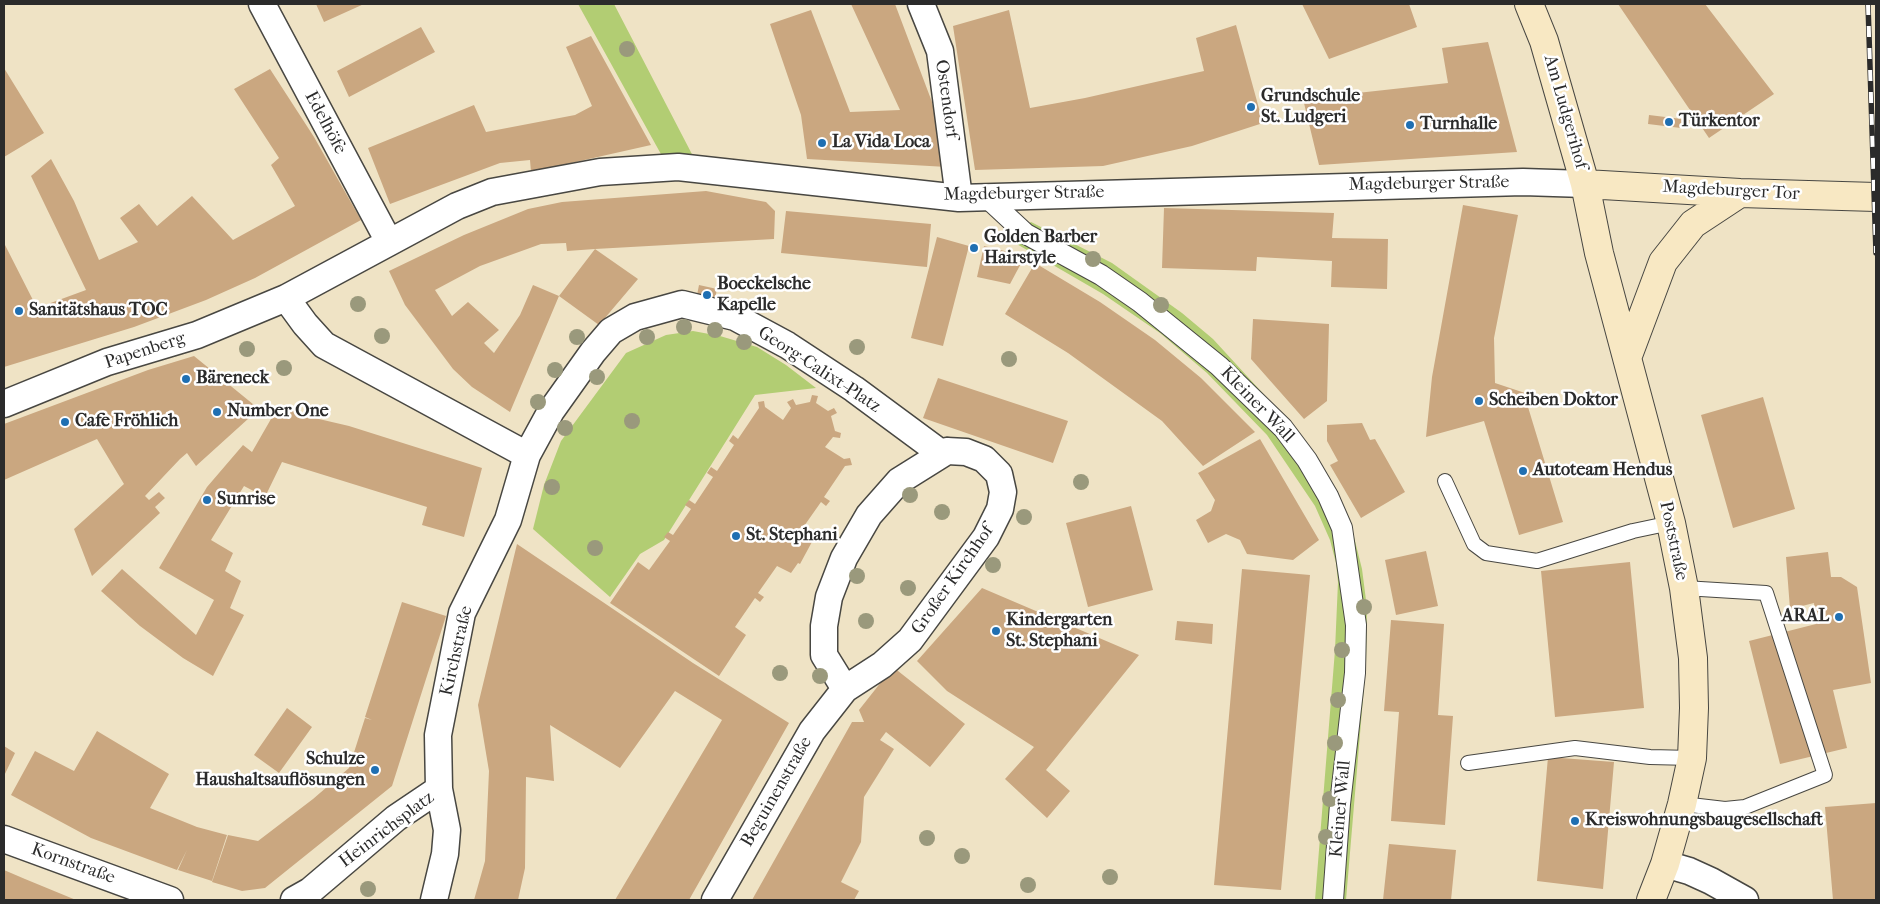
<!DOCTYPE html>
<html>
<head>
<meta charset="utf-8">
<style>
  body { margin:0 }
  #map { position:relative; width:1880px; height:904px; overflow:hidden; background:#efe3c5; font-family:"IM FELL French Canon",serif }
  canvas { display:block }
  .frame { position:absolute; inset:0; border:5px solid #2b2b2b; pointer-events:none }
</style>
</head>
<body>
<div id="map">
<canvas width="1880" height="904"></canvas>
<div class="frame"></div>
</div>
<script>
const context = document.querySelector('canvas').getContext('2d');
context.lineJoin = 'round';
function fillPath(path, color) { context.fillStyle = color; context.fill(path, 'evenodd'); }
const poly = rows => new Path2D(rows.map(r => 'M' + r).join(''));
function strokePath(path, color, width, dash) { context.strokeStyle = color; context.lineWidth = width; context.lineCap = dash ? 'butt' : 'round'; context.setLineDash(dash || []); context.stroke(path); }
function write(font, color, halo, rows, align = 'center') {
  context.font = font + ' "IM FELL French Canon",serif'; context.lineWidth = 5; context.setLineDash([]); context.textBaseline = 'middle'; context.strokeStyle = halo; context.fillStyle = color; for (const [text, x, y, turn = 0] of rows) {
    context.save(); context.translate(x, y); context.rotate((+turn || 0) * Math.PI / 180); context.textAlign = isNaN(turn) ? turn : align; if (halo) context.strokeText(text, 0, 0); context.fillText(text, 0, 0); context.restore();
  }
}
const green = poly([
  [578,4,614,4,695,160,662,156],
  [1031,222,1112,263,1182,313,1213,339,1302,436,1326,474,1352,529,1362,569,1367,608,1366,663,1346,900,1315,900,1335,650,1338,582,1336,563,1330,540,1315,506,1267,435,1207,373,1160,333,1103,294,1015,243,1005,240],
  [693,331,720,336,757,347,786,365,816,388,755,395,664,540,640,554,610,597,533,529,544,485,561,441,626,353,666,335]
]);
const building = poly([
  [316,4,364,4,324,22],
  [851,4,895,4,932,102,947,167,807,159,801,115,770,24,811,10,850,112,900,110],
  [1302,4,1409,4,1417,27,1329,59],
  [1618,4,1705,4,1774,94,1709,138],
  [1009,10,1030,108,1085,98,1204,71,1196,38,1236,25,1263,123,1192,146,1103,166,975,170,953,26],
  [421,27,435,52,349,97,337,71],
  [591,36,651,145,531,172,530,160,500,163,390,204,368,148,474,105,486,132,575,115,592,106,566,47],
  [1488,42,1517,152,1319,165,1303,99,1448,83,1442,48],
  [4,68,44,133,4,157],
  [270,69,314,137,361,220,255,278,206,300,134,327,4,367,4,243,37,308,86,290,31,176,51,159,74,201,99,260,138,242,120,218,139,204,157,226,192,196,233,240,295,206,271,165,279,158,234,89],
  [1649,115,1690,120,1689,129,1648,124],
  [706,191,766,202,775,211,774,239,595,249,638,279,599,325,559,296,510,412,472,387,453,369,405,305,389,271,464,235,528,209,562,202],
  [566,243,567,251,595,249,559,296,533,285,520,315,494,353,484,343,499,330,468,302,452,316,435,290,480,266,541,244],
  [1463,205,1518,215,1494,338,1495,383,1528,394,1528,407,1563,522,1519,535,1484,421,1426,437,1432,377],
  [1164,208,1334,213,1332,238,1388,239,1387,289,1331,287,1332,261,1257,257,1256,271,1162,268],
  [786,211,931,224,927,267,781,253],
  [937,237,969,246,943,346,911,338],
  [984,246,1025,256,1010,284,977,277],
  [1035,263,1100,302,1155,340,1201,378,1255,432,1203,466,1162,421,1068,353,1005,314],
  [699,285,717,289,714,304,696,300],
  [1253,319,1329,324,1327,401,1304,419,1251,359],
  [194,356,259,409,196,466,187,453,180,459,145,496,149,500,159,492,165,498,155,507,160,513,92,576,74,529,124,484,97,439,4,480,4,424,148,370],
  [938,378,1068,421,1053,463,923,418],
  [812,395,818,396,816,403,828,411,834,408,837,413,831,416,835,431,841,433,840,438,833,437,825,447,844,459,850,458,852,465,845,466,824,497,830,501,826,506,821,502,802,529,813,540,800,564,798,563,791,573,777,566,758,593,764,597,760,602,755,598,735,627,746,635,719,676,610,603,638,562,649,570,670,541,664,537,668,532,673,535,691,509,685,505,689,500,695,504,713,477,707,473,711,467,717,471,734,445,729,441,733,435,738,439,759,408,758,402,764,401,765,407,783,420,791,408,787,402,793,399,796,405,810,402],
  [1763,397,1795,509,1733,528,1701,415],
  [279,405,319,419,349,426,482,468,464,537,422,525,427,507,282,462,265,497,244,486,211,540,233,553,225,571,241,581,230,608,244,615,213,676,183,658,140,626,101,591,122,569,196,635,214,600,159,568,207,487,243,445,252,452],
  [1362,423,1370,440,1375,439,1405,492,1361,518,1330,465,1338,461,1327,441,1327,425],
  [1260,439,1319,540,1293,560,1247,554,1240,540,1226,534,1208,543,1196,520,1211,511,1215,500,1198,473],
  [1131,506,1153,590,1088,607,1066,523],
  [517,544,693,663,789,723,689,900,615,900,722,720,675,691,620,768,550,725,554,781,526,777,525,868,518,900,474,900,485,861,489,771,478,705],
  [1426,551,1438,606,1396,615,1385,560],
  [1828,552,1831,577,1841,577,1857,587,1871,683,1833,690,1847,748,1780,764,1749,641,1816,624,1814,603,1790,609,1786,557],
  [1630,562,1644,708,1555,717,1541,571],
  [1242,569,1310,575,1281,890,1214,885],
  [982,588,1139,655,1046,770,1070,791,1047,818,1005,779,1034,747,947,691,917,661],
  [402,602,446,616,392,786,265,888,242,891,212,882,228,835,258,841,313,799,349,768,365,718,372,720,365,717],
  [1391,620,1444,624,1438,715,1453,716,1445,825,1391,821,1399,712,1384,711],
  [1177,621,1213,624,1212,644,1175,640],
  [893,667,965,724,930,767,886,732,880,740,894,749,864,797,861,842,841,882,859,891,854,900,752,900,852,722,864,722,859,710],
  [287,708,312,727,279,773,254,755],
  [97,731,169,774,150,808,197,827,227,835,212,881,178,870,187,850,177,870,91,838,11,795,35,751,74,771],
  [4,746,15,753,4,776],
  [1548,757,1614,762,1603,889,1537,881],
  [1876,803,1876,900,1833,900,1825,807],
  [1389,844,1456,850,1451,900,1383,900],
  [4,870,25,879,76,900,4,900]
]);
const service = poly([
  [1445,481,1474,544,1486,553,1537,561,1633,531,1671,523],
  [1468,763,1575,748,1650,757,1692,758],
  [1682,804,1725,809,1745,807,1825,775,1766,593,1684,588]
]);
const pedestrian = poly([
  [984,195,1026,234,1101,275,1140,302,1219,366,1283,428,1307,460,1328,496,1342,528,1356,625,1355,673,1340,804,1333,900]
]);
const minor = poly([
  [262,4,389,242],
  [921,4,940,51,959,198],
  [286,298,305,324,324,345,527,455],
  [4,404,107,362,197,335,286,298,457,206,492,192,600,172,678,167,959,198,1523,182,1585,184],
  [947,451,966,452,984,459,999,474,1003,492,1000,509,986,537,910,640,882,665,845,689,824,655,824,626,829,597,844,558,869,515,899,481,947,451],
  [4,839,170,900],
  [1665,864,1689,871,1711,881,1745,900],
  [294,900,310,891,396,818,439,789],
  [434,900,445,854,447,830,439,789,438,735,462,613,508,520,527,455,551,411,593,352,611,331,635,317,682,304,735,317,787,345,854,389,942,454],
  [715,900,812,731,845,689]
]);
const secondary = poly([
  [1529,4,1544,41,1585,184,1599,253,1671,523,1684,588,1693,658,1694,708,1692,758,1682,804,1665,864,1651,900],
  [1585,184,1740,193,1876,197],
  [1627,358,1663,262,1693,224,1740,193]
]);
const rail = poly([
  [1868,4,1876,253]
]);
const trees = [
  [627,49],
  [1093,259],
  [358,304],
  [1161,305],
  [684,327],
  [715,330],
  [382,336],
  [577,337],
  [647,337],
  [744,342],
  [857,347],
  [247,349],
  [1009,359],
  [284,368],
  [555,370],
  [597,377],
  [538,402],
  [632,421],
  [565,428],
  [1081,482],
  [552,487],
  [910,495],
  [942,512],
  [1024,517],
  [595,548],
  [993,565],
  [857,576],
  [908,588],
  [1364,607],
  [866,621],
  [1342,650],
  [780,673],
  [820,676],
  [1338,700],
  [1335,743],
  [1330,799],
  [1326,837],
  [927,838],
  [962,856],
  [1110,877],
  [1028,885],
  [368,889]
];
const markers = [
  [1251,107,5,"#1f6fb2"],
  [1669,122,5,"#1f6fb2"],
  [1410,125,5,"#1f6fb2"],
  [822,143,5,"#1f6fb2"],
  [974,248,5,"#1f6fb2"],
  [707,295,5,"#1f6fb2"],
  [19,311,5,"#1f6fb2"],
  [186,379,5,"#1f6fb2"],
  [1479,401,5,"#1f6fb2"],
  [217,412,5,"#1f6fb2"],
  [65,422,5,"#1f6fb2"],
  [1523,471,5,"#1f6fb2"],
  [207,500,5,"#1f6fb2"],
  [736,536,5,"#1f6fb2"],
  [1839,617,5,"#1f6fb2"],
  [996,631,5,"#1f6fb2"],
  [375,770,5,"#1f6fb2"],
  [1575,821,5,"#1f6fb2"]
];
const poiNames = [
  ["Grundschule",1261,97],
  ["St. Ludgeri",1261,118],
  ["Türkentor",1679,122],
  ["Turnhalle",1420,125],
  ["La Vida Loca",832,143],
  ["Golden Barber",984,238],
  ["Hairstyle",984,259],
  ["Boeckelsche",717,285],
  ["Kapelle",717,306],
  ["Sanitätshaus TOC",29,311],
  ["Bäreneck",196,379],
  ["Scheiben Doktor",1489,401],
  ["Number One",227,412],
  ["Cafe Fröhlich",75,422],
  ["Autoteam Hendus",1533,471],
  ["Sunrise",217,500],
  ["St. Stephani",746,536],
  ["ARAL",1829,617,"right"],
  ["Kindergarten",1006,621],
  ["St. Stephani",1006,642],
  ["Schulze",365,760,"right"],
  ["Haushaltsauflösungen",365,781,"right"],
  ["Kreiswohnungsbaugesellschaft",1585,821]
];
const streetNames = [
  ["Ostendorf",946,99,82],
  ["Am Ludgerihof",1565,112,74],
  ["Edelhöfe",325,123,62],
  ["Magdeburger Straße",1429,184,-1],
  ["Magdeburger Tor",1731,191,3],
  ["Magdeburger Straße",1024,194,-1],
  ["Papenberg",145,351,-18],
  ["Georg-Calixt-Platz",819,370,33],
  ["Kleiner Wall",1257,405,46],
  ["Poststraße",1673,541,78],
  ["Großer Kirchhof",953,580,-55],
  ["Kirchstraße",457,651,-77],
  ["Beguinenstraße",777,792,-60],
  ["Kleiner Wall",1341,809,-85],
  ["Heinrichsplatz",387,830,-37],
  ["Kornstraße",73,864,20]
];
fillPath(green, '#b2cd73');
fillPath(building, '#caa780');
strokePath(service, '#484742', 16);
strokePath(pedestrian, '#484742', 22);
strokePath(minor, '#484742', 29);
strokePath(secondary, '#484742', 30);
strokePath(service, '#fff', 14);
strokePath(pedestrian, '#fff', 20);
strokePath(minor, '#fff', 26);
strokePath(secondary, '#f8e8c3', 28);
strokePath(rail, '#2b2b2b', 5.5);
strokePath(rail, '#fff', 4, [11]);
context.fillStyle = '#9a997c';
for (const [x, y] of trees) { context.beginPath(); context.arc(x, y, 8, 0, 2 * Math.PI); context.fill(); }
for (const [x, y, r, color] of markers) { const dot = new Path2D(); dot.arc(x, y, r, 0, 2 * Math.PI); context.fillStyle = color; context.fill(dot); strokePath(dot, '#fff', 2); }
write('bold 18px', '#2b2b2b', '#fff', poiNames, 'left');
write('18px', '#2b2b2b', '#fff', streetNames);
</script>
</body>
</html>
